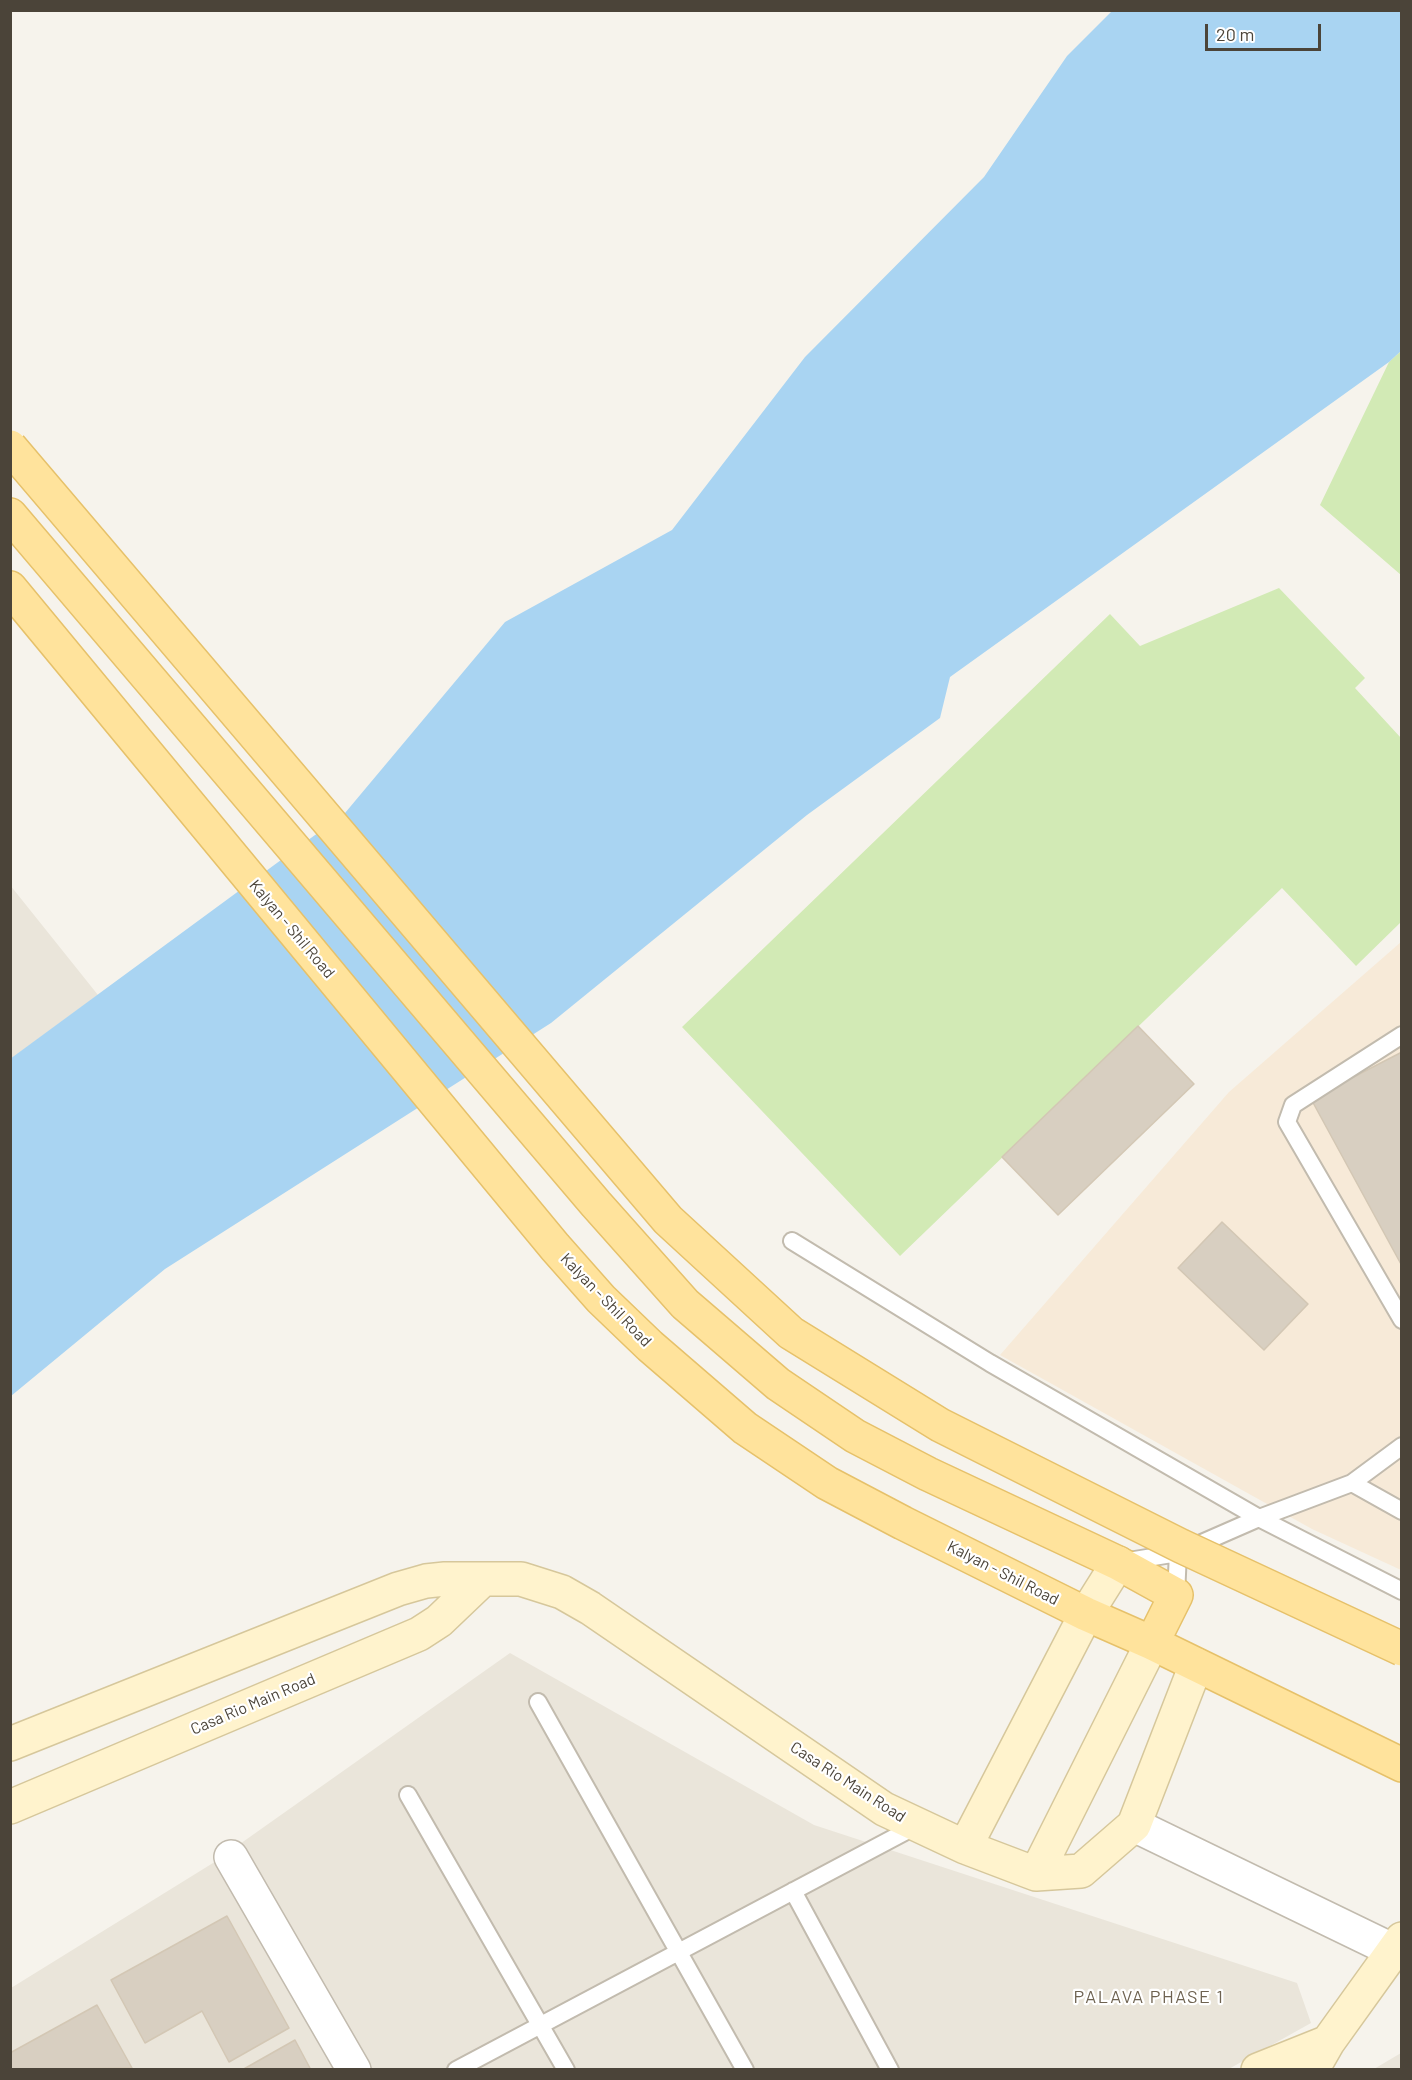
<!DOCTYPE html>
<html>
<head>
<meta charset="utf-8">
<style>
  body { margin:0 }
  #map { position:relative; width:1412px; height:2080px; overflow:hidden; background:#f6f3ec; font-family:Barlow,sans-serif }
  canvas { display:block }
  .frame { position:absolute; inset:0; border:12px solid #4b4439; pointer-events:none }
  .scale { position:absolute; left:1205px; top:24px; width:116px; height:27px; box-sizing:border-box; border:3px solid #4b4439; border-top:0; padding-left:8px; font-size:18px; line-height:21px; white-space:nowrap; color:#4b4439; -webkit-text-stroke:4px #fff; paint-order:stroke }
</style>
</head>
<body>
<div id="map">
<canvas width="1412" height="2080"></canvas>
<div class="frame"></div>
<div class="scale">20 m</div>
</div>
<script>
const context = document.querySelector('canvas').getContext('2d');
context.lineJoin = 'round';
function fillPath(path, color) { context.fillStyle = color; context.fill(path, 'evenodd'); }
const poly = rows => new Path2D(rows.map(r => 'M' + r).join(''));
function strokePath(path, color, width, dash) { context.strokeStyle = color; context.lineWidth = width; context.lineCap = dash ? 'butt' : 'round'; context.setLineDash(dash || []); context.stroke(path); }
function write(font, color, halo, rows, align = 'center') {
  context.font = font + ' Barlow,sans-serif'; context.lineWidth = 4.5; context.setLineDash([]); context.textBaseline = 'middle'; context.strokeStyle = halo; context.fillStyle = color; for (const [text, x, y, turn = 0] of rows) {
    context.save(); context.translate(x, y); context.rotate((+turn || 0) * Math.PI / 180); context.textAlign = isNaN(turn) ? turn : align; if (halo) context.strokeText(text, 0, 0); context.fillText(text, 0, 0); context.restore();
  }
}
const residential = poly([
  [10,885,98,995,11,1059,10,1059],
  [510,1653,814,1825,1297,1983,1311,2023,1227,2070,11,2070,11,1988,213,1863],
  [1401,2053,1401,2069,1374,2069]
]);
const commercial = poly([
  [1401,942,1401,1570,1312,1529,1000,1355,1229,1092]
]);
const green = poly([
  [1401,351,1401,575,1320,505,1389,362],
  [1279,588,1365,678,1355,688,1401,738,1401,922,1356,966,1282,888,900,1256,682,1027,1110,614,1140,646]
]);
const water = poly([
  [1112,11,1401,11,1401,351,1389,362,950,677,940,718,807,815,551,1023,165,1269,11,1396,10,1059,345,813,505,622,672,530,805,357,984,177,1067,56]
]);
const building = poly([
  [1138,1026,1194,1084,1058,1215,1002,1157,1138,1026],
  [1402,1052,1402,1266,1311,1099,1402,1052],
  [1222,1222,1308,1304,1264,1350,1178,1268,1222,1222],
  [227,1916,289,2028,229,2062,202,2011,145,2043,111,1980,227,1916],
  [97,2005,132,2068,10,2070,10,2053,97,2005],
  [295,2040,311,2070,242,2070,295,2040]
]);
const lane = poly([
  [1402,1035,1293,1105,1287,1122,1402,1320],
  [792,1241,990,1363,1259,1518,1402,1591],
  [1352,1483,1402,1511],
  [1188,1549,1259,1518,1352,1483,1402,1446],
  [1122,1562,1178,1553,1176,1595],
  [538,1702,745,2070],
  [408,1795,566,2070],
  [793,1891,890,2070],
  [456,2070,916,1826]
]);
const street = poly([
  [1134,1825,1392,1950],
  [231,1857,354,2070]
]);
const secondary = poly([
  [10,1744,398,1589,426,1581,445,1579,521,1579,562,1592,590,1608,884,1809,965,1847,1036,1874,1081,1871,1134,1825,1196,1665],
  [10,1807,419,1634,439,1621,482,1580],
  [965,1847,1086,1614,1118,1563],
  [1036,1874,1152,1643],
  [1258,2070,1328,2042],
  [1312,2070,1328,2042,1402,1939]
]);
const primary = poly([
  [10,515,596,1204,685,1304,778,1384,855,1436,928,1474,1118,1563,1176,1595,1152,1643],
  [10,588,555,1247,601,1299,650,1346,745,1428,827,1483,903,1523,1086,1614,1152,1643,1402,1765]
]);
const primaryBridge = poly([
  [10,447,668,1220,791,1333,940,1425,1181,1546,1402,1649]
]);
const streetNames = [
  ["Kalyan - Shil Road",292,929,50],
  ["Kalyan - Shil Road",606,1300,46],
  ["Kalyan - Shil Road",1003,1573,27],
  ["Casa Rio Main Road",253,1704,-23],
  ["Casa Rio Main Road",848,1782,33]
];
const neighbourhoodNames = [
  ["PALAVA PHASE 1",1149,1997]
];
fillPath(residential, '#eae5da');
fillPath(commercial, '#f7ead8');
fillPath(green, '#d2eab5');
fillPath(water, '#a9d4f2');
fillPath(building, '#d8cfc1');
strokePath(building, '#d3c7b4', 1.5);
strokePath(lane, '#c2bbae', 20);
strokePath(street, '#c2bbae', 36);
strokePath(secondary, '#d6c79b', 36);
strokePath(primary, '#e6c16a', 36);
strokePath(lane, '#fff', 16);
strokePath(street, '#fff', 33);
strokePath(secondary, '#fff3cd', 33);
strokePath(primary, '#ffe39c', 33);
strokePath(primaryBridge, '#e6c16a', 36, []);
strokePath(primaryBridge, '#ffe39c', 33);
write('16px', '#4b4439', '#fff', streetNames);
context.letterSpacing = '1.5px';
write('18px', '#6e6250', '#fff', neighbourhoodNames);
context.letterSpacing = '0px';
</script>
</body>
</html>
